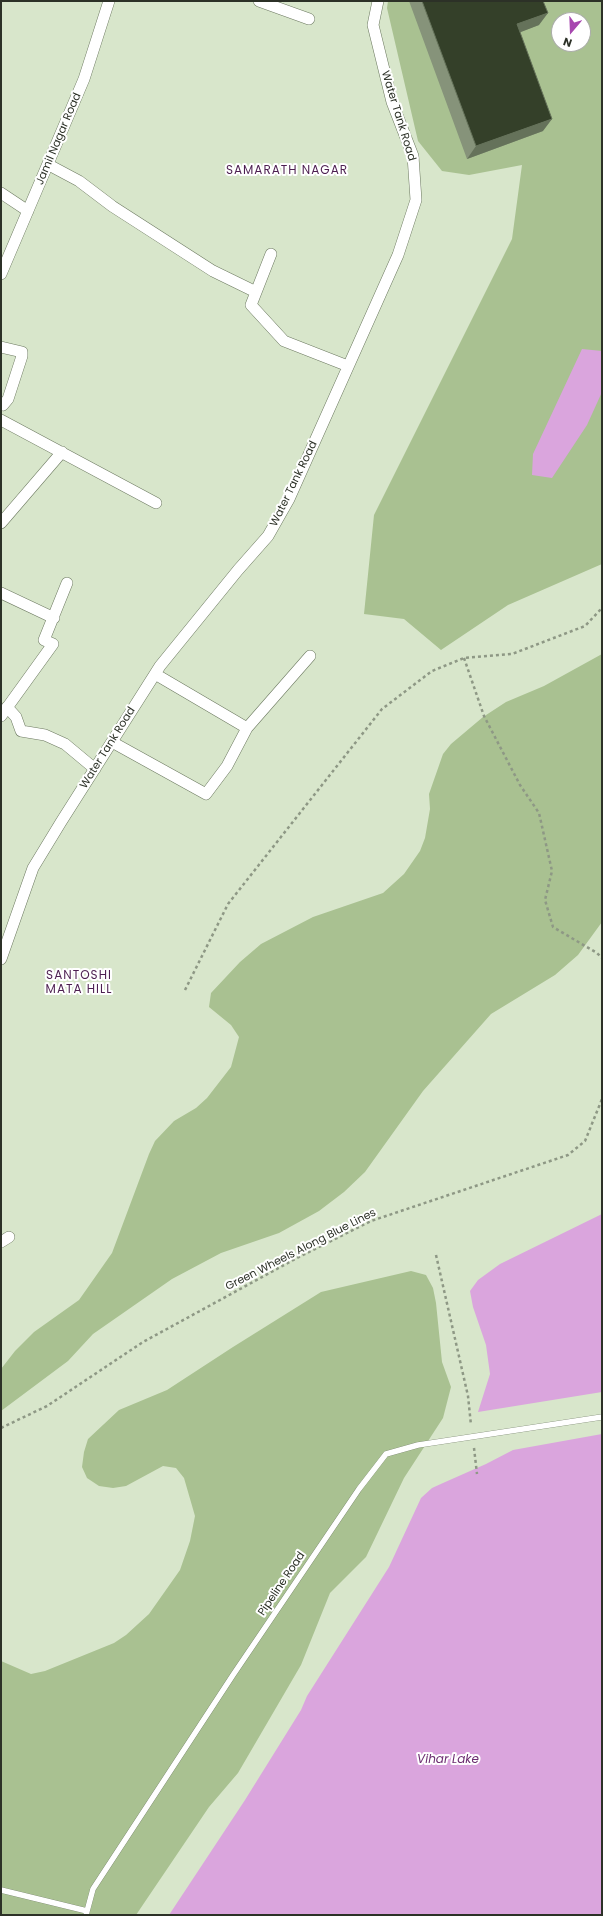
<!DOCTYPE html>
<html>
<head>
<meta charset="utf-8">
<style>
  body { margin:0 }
  #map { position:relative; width:603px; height:1916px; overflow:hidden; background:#d8e6cb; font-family:Poppins,sans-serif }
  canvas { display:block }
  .frame { position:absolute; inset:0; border:2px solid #2c3127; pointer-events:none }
  .north { position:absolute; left:551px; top:12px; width:40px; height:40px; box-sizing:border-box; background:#fff; border:1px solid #abada9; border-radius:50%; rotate:199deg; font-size:11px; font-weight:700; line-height:16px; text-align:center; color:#2c3127 }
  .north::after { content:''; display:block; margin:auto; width:14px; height:18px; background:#a747af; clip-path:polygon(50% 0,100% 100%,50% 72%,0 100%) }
</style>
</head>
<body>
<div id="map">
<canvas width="603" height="1916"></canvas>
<div class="frame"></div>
<div class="north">N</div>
</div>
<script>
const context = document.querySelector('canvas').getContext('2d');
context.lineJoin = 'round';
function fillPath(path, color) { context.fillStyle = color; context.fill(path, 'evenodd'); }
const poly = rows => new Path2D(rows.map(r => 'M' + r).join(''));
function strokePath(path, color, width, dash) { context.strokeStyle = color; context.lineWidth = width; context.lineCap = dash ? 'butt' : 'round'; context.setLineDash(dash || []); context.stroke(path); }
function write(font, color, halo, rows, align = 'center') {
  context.font = font + ' Poppins,sans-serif'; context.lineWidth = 4; context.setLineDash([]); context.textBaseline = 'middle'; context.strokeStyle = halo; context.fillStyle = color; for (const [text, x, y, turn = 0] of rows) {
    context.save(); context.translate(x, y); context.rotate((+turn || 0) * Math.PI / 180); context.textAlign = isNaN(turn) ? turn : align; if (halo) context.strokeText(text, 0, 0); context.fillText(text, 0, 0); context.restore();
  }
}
const green = poly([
  [388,1,602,1,602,564,508,605,441,650,404,619,364,614,374,515,512,239,522,165,469,175,442,171,418,141,387,8],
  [559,20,583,20,583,44,559,44],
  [602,654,602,922,578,955,555,975,491,1014,423,1091,365,1172,344,1192,319,1211,279,1233,221,1253,172,1279,93,1334,68,1361,1,1411,1,1369,15,1351,34,1332,79,1300,112,1253,149,1154,155,1141,174,1121,196,1108,207,1098,231,1067,239,1037,231,1025,209,1007,211,993,240,962,261,944,313,917,383,893,404,874,420,851,425,838,430,809,429,794,443,754,451,744,483,717,506,702,544,686],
  [411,1271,426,1275,433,1288,436,1303,442,1362,451,1387,443,1418,404,1478,366,1557,330,1593,301,1665,238,1773,209,1807,136,1915,1,1915,1,1661,31,1674,45,1671,114,1643,126,1635,149,1614,180,1570,190,1541,195,1516,184,1478,176,1468,163,1466,126,1486,113,1488,99,1486,87,1478,82,1467,84,1452,88,1439,119,1410,167,1390,233,1347,321,1292]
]);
const water = poly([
  [582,349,602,351,602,392,587,425,552,478,532,475,533,454],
  [602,1214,602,1392,478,1412,490,1374,486,1345,473,1307,470,1291,478,1280,500,1264],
  [602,1434,602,1915,169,1915,245,1800,301,1710,307,1696,389,1567,421,1498,432,1488,443,1483,486,1464,513,1450]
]);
const path = poly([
  [464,658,484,716,520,785,539,813,552,871,545,900,553,927,597,953,602,958],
  [185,990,228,904,382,709,432,671,464,658,512,654,585,626,602,608],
  [436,1255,468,1396,471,1425],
  [1,1428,47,1406,143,1342,297,1258,371,1221,568,1155,585,1141,602,1099],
  [474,1448,477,1474]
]);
const service = poly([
  [1,1890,87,1911],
  [86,1915,93,1889,233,1675,359,1489,386,1454,418,1445,602,1417]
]);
const minor = poly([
  [259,1,309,19],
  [49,165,79,181,112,206,213,271,256,292],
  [1,193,28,211],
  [271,254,251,305,284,341,348,366],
  [1,274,84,79,109,1],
  [1,347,22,352,22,356,8,399,3,405,1,404],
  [1,420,156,503],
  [1,523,62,452],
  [1,593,54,618],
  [155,674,247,728],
  [7,707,16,717,21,731,45,735,65,744,95,769],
  [1,716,53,644,44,640,67,583],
  [112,742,206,794,227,766,247,728,310,656],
  [1,959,33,868,61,822,160,666,238,570,268,536,289,499,398,255,416,200,413,156,392,102,373,25,378,1],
  [1,1242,9,1237]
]);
const wall = poly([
  [409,1,543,1,539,25,520,32,543,131,467,159]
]);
const shadedWall = poly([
  [548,13,539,25,508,37,517,24],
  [552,119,543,131,467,159,476,146]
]);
const building = poly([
  [422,1,543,1,548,13,517,24,552,119,476,146,422,1]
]);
const streetNames = [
  ["Water Tank Road",398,116,73],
  ["Jamil Nagar Road",59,139,-67],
  ["Water Tank Road",294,484,-64],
  ["Water Tank Road",108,748,-58],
  ["Green Wheels Along Blue Lines",301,1250,-27],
  ["Pipeline Road",282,1584,-56]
];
const neighbourhoodNames = [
  ["SAMARATH NAGAR",287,171],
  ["SANTOSHI",79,976],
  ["MATA HILL",79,990]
];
const waterNames = [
  ["Vihar Lake",448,1760]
];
fillPath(green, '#a9c191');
fillPath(water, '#daa5dd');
strokePath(service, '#6c7960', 6);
strokePath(minor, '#6c7960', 12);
strokePath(path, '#8e9885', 2.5, [3, 3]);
strokePath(service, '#fff', 5.5);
strokePath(minor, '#fff', 11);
fillPath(wall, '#86937a');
fillPath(shadedWall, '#65725a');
fillPath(building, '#344029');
strokePath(building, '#65725a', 1);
write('11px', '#2c3127', '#fff', streetNames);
context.letterSpacing = '1px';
write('12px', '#4d1f51', '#fff', neighbourhoodNames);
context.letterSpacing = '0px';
write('italic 12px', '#6b2d70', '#fff', waterNames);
</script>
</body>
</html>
